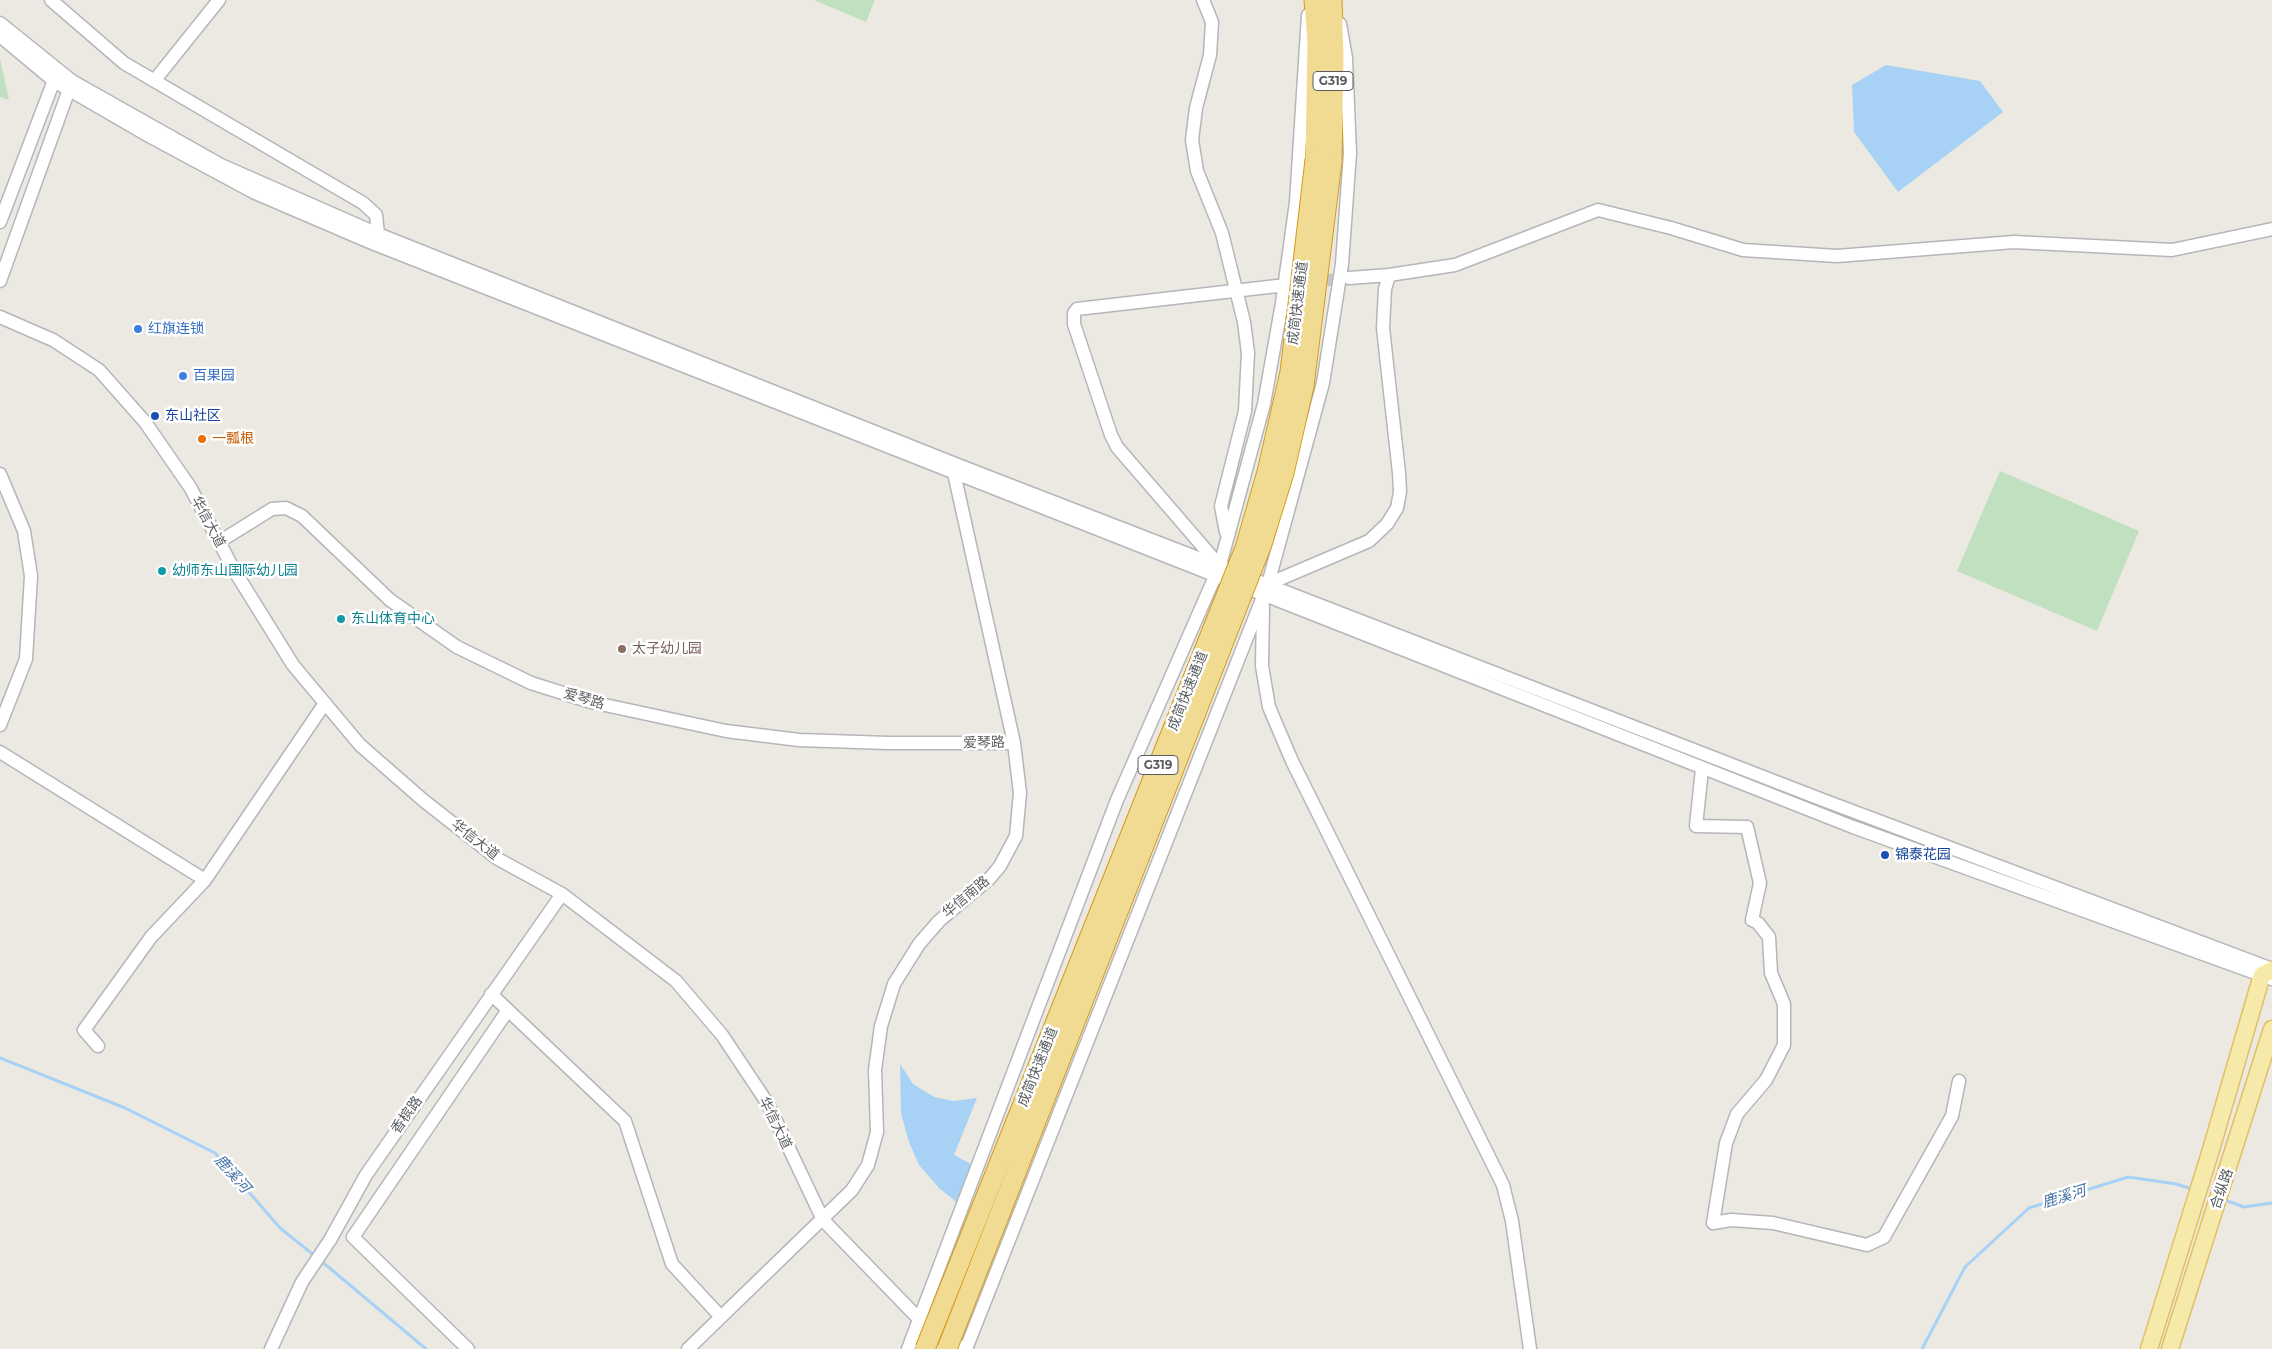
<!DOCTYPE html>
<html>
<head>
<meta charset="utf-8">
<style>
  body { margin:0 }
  canvas { display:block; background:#ebe9e1 }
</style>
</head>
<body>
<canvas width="2272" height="1349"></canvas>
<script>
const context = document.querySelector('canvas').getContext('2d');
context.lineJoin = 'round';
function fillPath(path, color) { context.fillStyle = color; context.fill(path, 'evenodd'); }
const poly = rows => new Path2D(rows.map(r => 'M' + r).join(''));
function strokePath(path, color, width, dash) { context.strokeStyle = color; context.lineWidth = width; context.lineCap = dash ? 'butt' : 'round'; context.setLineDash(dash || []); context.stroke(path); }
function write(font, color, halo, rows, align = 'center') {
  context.font = font + ' Montserrat,"Noto Sans SC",sans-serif'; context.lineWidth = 5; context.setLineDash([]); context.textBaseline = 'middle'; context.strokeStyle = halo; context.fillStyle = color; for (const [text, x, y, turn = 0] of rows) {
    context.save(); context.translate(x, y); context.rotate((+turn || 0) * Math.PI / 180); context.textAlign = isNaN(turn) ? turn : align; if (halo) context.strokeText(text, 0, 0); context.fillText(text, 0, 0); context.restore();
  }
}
const green = poly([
  [814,0,875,0,866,22],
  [0,58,9,100,0,97],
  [2000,471,2139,531,2097,631,1957,571]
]);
const water = poly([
  [1886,65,1980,81,2003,112,1898,192,1854,132,1852,85],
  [900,1064,913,1084,934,1097,953,1101,977,1098,954,1155,973,1165,959,1204,939,1188,919,1165,909,1142,901,1114]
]);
const stream = poly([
  [0,1058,125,1108,215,1153,280,1228,315,1256],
  [2222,1199,2244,1207,2272,1203],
  [320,1260,426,1349],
  [1922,1349,1965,1267,2029,1208,2128,1177,2176,1184,2192,1189]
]);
const minorTunnel = poly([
  [1309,282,1349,278]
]);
const minor = poly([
  [51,0,124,63,363,203,376,215,378,234],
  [1203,0,1212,22,1210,55,1196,108,1192,140,1197,171,1222,233,1244,322,1248,353,1245,411,1221,506,1226,532],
  [0,23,72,81,221,165,378,234,958,465,1823,800,2272,969],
  [0,36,54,81,149,136,253,192,372,243,1853,827,2272,979],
  [154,81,219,0],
  [0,222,56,75],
  [1349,278,1389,275,1455,265,1598,210,1671,228,1743,250,1837,256,2014,242,2172,250,2272,229],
  [0,281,71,84],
  [0,317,53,340,99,370,145,422,190,487,234,570,293,665,360,745,423,800,498,859,562,894,676,981,722,1035,768,1104,823,1220,919,1319,963,1349],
  [0,474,24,531,31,576,26,659,0,725],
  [219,542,272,509,286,508,302,516,390,600,457,647,531,683,591,702,726,731,799,740,888,743,1014,743],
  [1218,564,1117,447,1111,435,1074,324,1074,313,1077,309,1277,286],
  [1268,584,1369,541,1387,524,1397,508,1400,492,1399,473,1383,328,1385,289,1389,275],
  [1263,606,1262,666,1269,707,1292,761,1503,1185,1512,1221,1530,1349],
  [0,752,205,880,325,703],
  [1702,769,1696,826,1747,827,1760,883,1752,920,1758,923,1769,937,1771,973,1784,1004,1784,1045,1766,1080,1737,1114,1726,1143,1713,1223,1731,1220,1773,1223,1867,1245,1884,1237,1952,1116,1959,1081],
  [491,994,625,1121,672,1264,721,1317],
  [98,1046,84,1030,151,937,205,880],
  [271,1349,302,1282,330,1240,366,1175,562,894],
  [468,1349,353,1237,508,1010],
  [688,1349,852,1190,868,1165,877,1132,875,1070,881,1026,894,984,919,944,939,921,990,878,1000,866,1016,836,1020,793,1014,743,954,473,956,468],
  [908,1349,1117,800,1220,565,1264,404,1282,303,1296,202,1308,15],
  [966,1349,1268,584,1323,383,1342,264,1350,153,1346,58,1340,24]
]);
const major = poly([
  [2149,1349,2210,1153,2262,975,2272,970],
  [2170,1349,2272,1029]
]);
const highway = poly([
  [1314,0,1317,42,1315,160],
  [1332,0,1334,56,1332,162]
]);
const highwayBridge = poly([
  [925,1349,1245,548,1267,472,1290,372,1315,160],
  [947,1349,1262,544,1284,473,1304,386,1332,162]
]);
const markers = [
  [138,329,5,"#3f7fe0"],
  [183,376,5,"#3f7fe0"],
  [155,416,5,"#1a4fb4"],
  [202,439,5,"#e8710a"],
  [162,571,5,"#0f9aa8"],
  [341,619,5,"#0f9aa8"],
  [622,649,5,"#8d6e63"],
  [1885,855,5,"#1a4fb4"]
];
const shields = [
  [1333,81,40],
  [1158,765,40]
];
const shieldNames = [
  ["G319",1333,81],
  ["G319",1158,765]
];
const streetNames = [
  ["成简快速通道",1298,303,-83],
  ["华信大道",208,522,62],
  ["成简快速通道",1188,691,-68],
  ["爱琴路",584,699,16],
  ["爱琴路",984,743,-1],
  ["华信大道",475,840,38],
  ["华信南路",966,897,-40],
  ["成简快速通道",1038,1067,-68],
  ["香槟路",407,1115,-55],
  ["华信大道",775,1123,64],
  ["合纵路",2222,1189,-71]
];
const shopNames = [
  ["红旗连锁",148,329],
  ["百果园",193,376]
];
const transitNames = [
  ["东山社区",165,416],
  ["锦泰花园",1895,855]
];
const foodNames = [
  ["一瓢根",212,439]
];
const cultureNames = [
  ["幼师东山国际幼儿园",172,571],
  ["东山体育中心",351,619]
];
const educationNames = [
  ["太子幼儿园",632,649]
];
const waterNames = [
  ["鹿溪河",232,1174,48],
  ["鹿溪河",2064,1197,-17]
];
fillPath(green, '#c0e0c0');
fillPath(water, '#a7d2f5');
strokePath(stream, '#a7d2f5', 3);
strokePath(minorTunnel, '#c7c6c1', 12, [12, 6]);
strokePath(minor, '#b4b6ba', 15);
strokePath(major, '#e2bf63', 19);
strokePath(highway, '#d59b17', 21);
strokePath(minor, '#fff', 12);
strokePath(major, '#f6eaab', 16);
strokePath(highway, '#f1da92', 19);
strokePath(highwayBridge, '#d59b17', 21, []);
strokePath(highwayBridge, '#f1da92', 19);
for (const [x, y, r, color] of markers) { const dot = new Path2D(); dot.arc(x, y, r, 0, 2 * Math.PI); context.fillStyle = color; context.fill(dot); strokePath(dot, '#fff', 2); }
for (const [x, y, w] of shields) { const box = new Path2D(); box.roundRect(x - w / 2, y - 9.5, w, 19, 4); context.fillStyle = '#fff'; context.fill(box); strokePath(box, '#5a5d60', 1); }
write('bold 12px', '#5a5d60', null, shieldNames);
write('14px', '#5a5d60', '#fff', streetNames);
write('14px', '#366cbe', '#fff', shopNames, 'left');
write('14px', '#164399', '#fff', transitNames, 'left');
write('14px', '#c56008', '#fff', foodNames, 'left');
write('14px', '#0d838f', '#fff', cultureNames, 'left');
write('14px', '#785e54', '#fff', educationNames, 'left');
write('italic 15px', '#4774a5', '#fff', waterNames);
</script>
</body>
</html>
